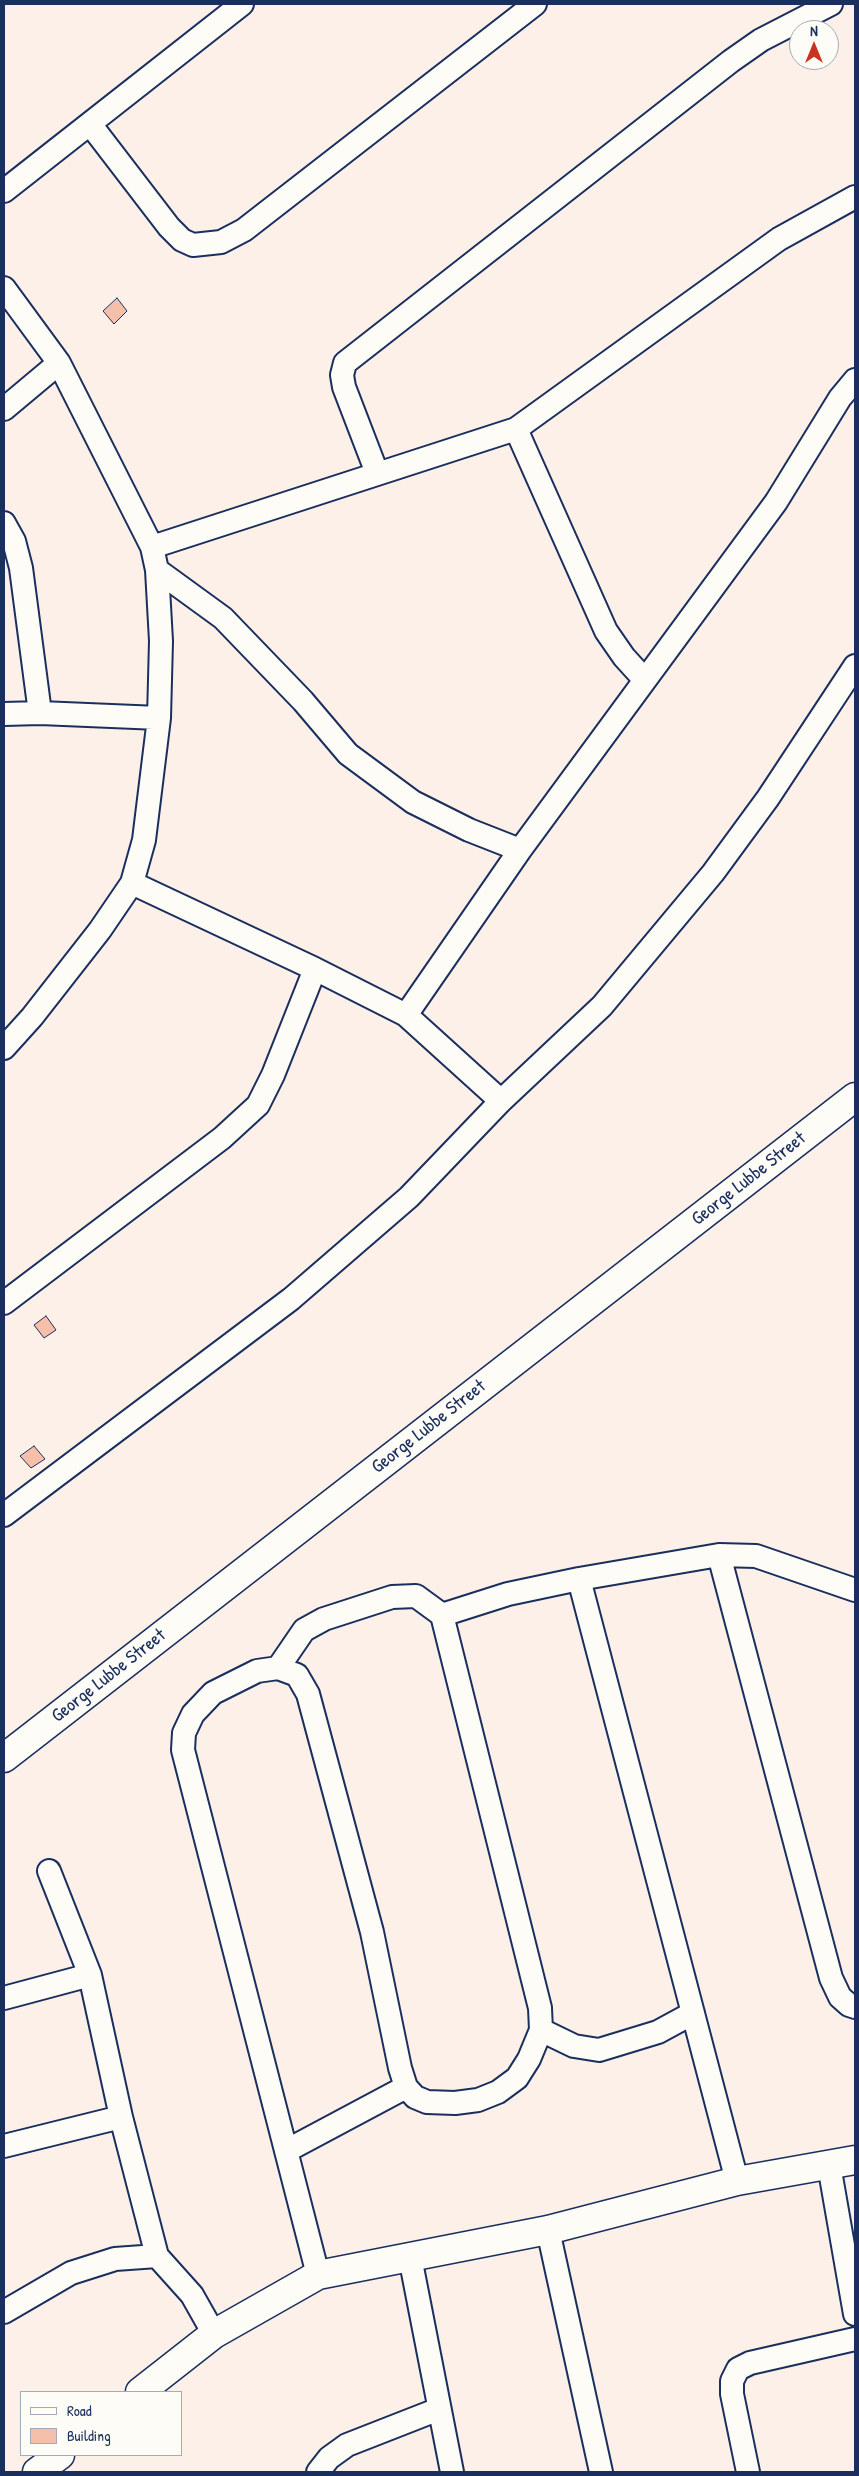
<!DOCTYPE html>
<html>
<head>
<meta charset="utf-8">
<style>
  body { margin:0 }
  #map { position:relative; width:859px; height:2476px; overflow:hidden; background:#fcf0e8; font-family:"Patrick Hand",sans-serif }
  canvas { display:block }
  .frame { position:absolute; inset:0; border:5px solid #1b2f5e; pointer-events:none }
  .legend { position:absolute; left:20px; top:2391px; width:162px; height:65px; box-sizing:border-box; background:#fdfcf7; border:1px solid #a3aaba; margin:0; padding:6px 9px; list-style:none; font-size:15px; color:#1b2f5e }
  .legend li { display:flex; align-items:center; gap:10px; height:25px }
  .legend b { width:25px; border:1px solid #a3aaba }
  .north { position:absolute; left:789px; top:20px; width:50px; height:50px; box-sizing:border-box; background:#fdfcf7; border:1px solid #a3aaba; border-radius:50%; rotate:0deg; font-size:14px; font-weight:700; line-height:20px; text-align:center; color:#1b2f5e }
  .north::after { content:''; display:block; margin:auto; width:18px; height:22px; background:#c8321e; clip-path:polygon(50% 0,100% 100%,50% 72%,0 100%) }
</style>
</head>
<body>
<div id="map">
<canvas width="859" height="2476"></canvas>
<div class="frame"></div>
<ul class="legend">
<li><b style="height:6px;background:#fdfcf7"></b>Road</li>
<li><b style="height:14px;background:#f6bfaa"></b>Building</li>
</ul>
<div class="north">N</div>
</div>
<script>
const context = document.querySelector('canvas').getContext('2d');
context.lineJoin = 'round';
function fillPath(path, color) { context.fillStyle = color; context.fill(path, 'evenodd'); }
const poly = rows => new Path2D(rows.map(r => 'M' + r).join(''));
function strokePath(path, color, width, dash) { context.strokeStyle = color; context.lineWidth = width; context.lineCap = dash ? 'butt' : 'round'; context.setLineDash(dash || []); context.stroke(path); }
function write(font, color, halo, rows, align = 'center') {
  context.font = font + ' "Patrick Hand",sans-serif'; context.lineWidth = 4; context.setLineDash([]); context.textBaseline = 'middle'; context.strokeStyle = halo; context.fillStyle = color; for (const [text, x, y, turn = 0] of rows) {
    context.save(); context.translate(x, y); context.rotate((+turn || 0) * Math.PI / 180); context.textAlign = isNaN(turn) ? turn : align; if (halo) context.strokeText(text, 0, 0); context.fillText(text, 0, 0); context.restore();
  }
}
const building = poly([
  [117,298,127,311,114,324,103,311,117,298],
  [46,1316,56,1330,44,1338,34,1325,46,1316],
  [34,1446,45,1459,31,1468,20,1456,34,1446]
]);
const street = poly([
  [90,124,169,227,182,240,193,245,221,242,244,230,535,4],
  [4,191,242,4],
  [4,288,59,363,152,547,157,570,161,641,159,718,144,840,132,883,100,930,32,1017,4,1048],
  [4,409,59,363],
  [516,429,606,631,624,657,644,679],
  [377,473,344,387,342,375,345,363,731,61,761,40,831,4],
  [4,523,14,541,21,568,40,713],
  [152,547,516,429,779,239,855,197],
  [157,570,223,618,303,701,348,754,413,802,469,830,520,850],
  [4,714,40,713,159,718],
  [132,883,315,969,406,1015,501,1101],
  [406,1015,520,850,776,502,840,398,855,380],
  [4,1303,222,1138,258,1105,273,1075,315,969],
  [4,1515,291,1299,409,1197,501,1101,602,1006,713,873,768,798,855,666],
  [719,1555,831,1978,840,1997,849,2005,855,2007],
  [579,1579,737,2181],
  [442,1615,508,1594,579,1579,719,1555,756,1556,855,1590],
  [278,1668,304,1630,324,1619,392,1597,416,1596,442,1615,540,2008,541,2030,529,2059,517,2078,498,2092,478,2100,455,2103,427,2102,415,2097,406,2087,400,2068,372,1932,308,1694,297,1675,278,1668,257,1671,213,1693,193,1714,184,1733,183,1750,318,2275],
  [49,1871,90,1975,121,2117,157,2256,192,2295,214,2334],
  [4,1998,90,1975],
  [541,2030,574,2046,599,2050,658,2032,693,2013],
  [4,2146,121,2117],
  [286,2151,406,2087],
  [829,2165,855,2314],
  [548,2230,601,2472],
  [410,2257,452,2472],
  [4,2312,71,2273,115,2259,157,2256],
  [318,2472,329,2458,347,2445,439,2409],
  [748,2472,732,2394,732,2381,738,2369,750,2363,855,2339]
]);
const secondary = poly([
  [140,2392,214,2334,318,2275,548,2230,737,2181,855,2160],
  [37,2472,60,2455]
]);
const primary = poly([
  [4,1758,855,1097]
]);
const streetNames = [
  ["George Lubbe Street",749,1179,-38],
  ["George Lubbe Street",429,1427,-38],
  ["George Lubbe Street",109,1676,-38]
];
fillPath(building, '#f6bfaa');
strokePath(building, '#1b2f5e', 1);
strokePath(street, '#1b2f5e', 26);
strokePath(secondary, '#1b2f5e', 31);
strokePath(primary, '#1b2f5e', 31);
strokePath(street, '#fdfcf7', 22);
strokePath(secondary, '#fdfcf7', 28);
strokePath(primary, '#fdfcf7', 28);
write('19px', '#1b2f5e', '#fdfcf7', streetNames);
</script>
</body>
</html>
